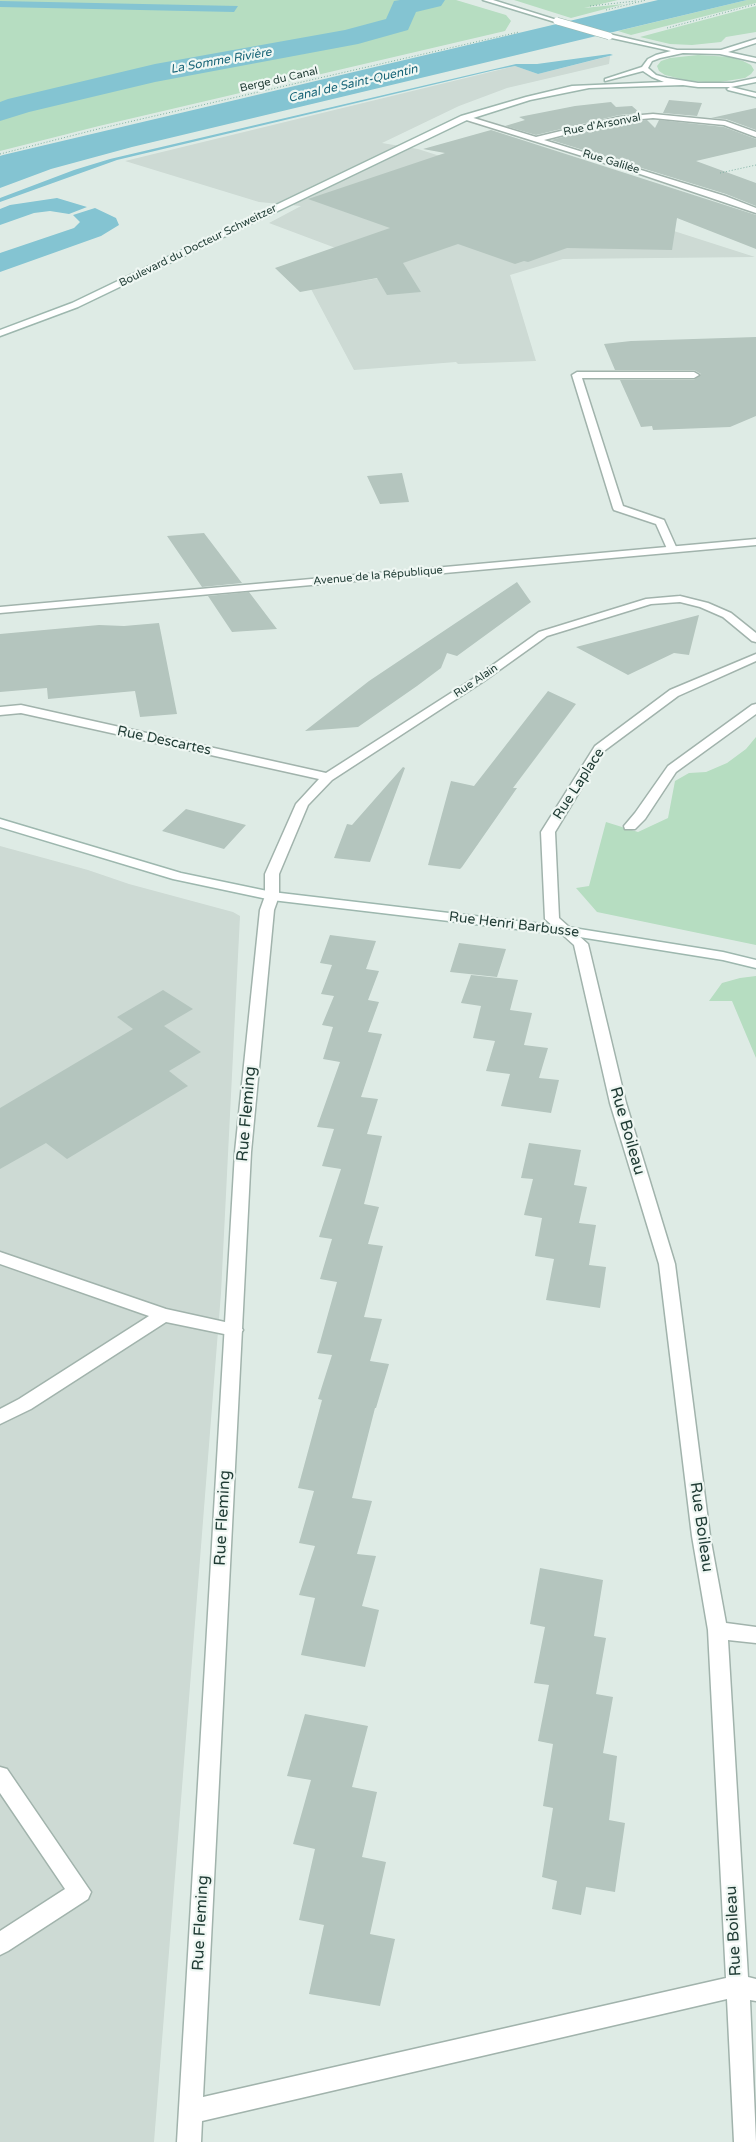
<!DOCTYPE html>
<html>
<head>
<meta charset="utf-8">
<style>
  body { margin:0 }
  canvas { display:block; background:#deebe5 }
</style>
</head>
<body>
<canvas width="756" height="2142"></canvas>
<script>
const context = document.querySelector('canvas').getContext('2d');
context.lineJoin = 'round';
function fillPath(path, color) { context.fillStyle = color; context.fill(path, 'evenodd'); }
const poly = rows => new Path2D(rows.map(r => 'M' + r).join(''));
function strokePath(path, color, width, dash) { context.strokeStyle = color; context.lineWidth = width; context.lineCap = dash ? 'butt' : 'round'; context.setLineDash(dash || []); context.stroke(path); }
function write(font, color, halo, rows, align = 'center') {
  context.font = font + ' "Varela Round",sans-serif'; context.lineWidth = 4.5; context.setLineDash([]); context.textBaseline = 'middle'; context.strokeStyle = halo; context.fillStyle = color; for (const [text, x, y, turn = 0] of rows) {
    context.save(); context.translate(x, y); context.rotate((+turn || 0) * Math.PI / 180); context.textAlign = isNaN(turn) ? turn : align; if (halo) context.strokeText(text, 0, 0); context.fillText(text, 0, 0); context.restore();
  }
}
const built = poly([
  [610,56,609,64,507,88,459,106,382,143,418,149,755,257,563,259,510,275,536,361,458,364,456,362,354,370,311,289,405,274,269,223,301,206,259,202,125,161,515,66,538,74],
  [0,846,88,870,129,884,233,912,240,916,221,1293,154,2142,0,2142]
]);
const green = poly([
  [0,0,456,0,506,15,511,21,505,31,99,126,0,151],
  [514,0,618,0,584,8,624,4,571,18],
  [747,0,756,0,756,3,631,35,618,31],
  [756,6,756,32,726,37,721,42,692,45,670,44,640,37],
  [698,55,730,57,743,61,751,65,754,70,751,74,745,78,720,82,705,82,689,81,665,75,659,71,657,66,661,61,670,58],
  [756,737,756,945,597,912,576,888,589,886,606,822,638,832,668,818,675,781,689,773,706,772,727,763,746,749],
  [756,976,756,1058,732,1001,709,1001,722,983,740,978]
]);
const water = poly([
  [658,0,747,0,132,147,51,169,0,188,0,156,3,155],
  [0,1,238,6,234,12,0,7],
  [610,54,613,55,538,74,515,66,495,70,117,160,0,202,0,198,74,170,110,159,516,64,537,64],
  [57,198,87,207,69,214,50,211,34,213,0,225,0,209,10,205],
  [95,208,116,218,119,225,101,236,0,272,0,253,74,228,80,222,73,215]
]);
const river = poly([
  [400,0,445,0,441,6,416,12,408,30,358,44,155,82,29,112,0,121,0,102,8,99,155,64,345,30,386,19,394,1,400,0]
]);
const building = poly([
  [669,100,702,103,697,116,663,113],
  [611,102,616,107,632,106,640,113,619,115,536,135,505,126,525,120,519,117,575,106],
  [756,108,756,130,726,119,711,118],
  [647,120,655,128,659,120,724,127,756,139,756,147,696,161,756,183,756,206,726,194,551,140,619,123],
  [491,130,756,215,756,249,677,218,672,250,567,248,528,262,524,261,515,264,458,244,403,263,421,292,387,295,377,278,300,292,275,268,390,228,308,199,445,153,423,149],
  [756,337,756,416,730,427,653,430,652,426,641,427,620,380,694,380,701,374,694,370,615,370,604,344,631,341],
  [402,473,409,502,380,504,367,476],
  [204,533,242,583,202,587,167,536],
  [517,582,531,602,457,656,447,653,441,668,417,686,358,727,305,731,369,681],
  [249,592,277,629,232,632,208,596],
  [699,615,689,655,674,653,628,675,576,647],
  [159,623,177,714,140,717,135,691,48,699,47,688,0,692,0,634,99,625,124,626],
  [548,691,576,704,513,788,517,788,462,867,460,869,428,865,451,781,474,786],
  [403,767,405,768,370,862,334,858,347,824,352,825],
  [186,809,246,825,224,849,162,831],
  [330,935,376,941,366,969,379,971,368,1000,379,1002,368,1032,382,1034,361,1097,378,1099,367,1134,382,1136,364,1204,379,1207,368,1244,383,1246,364,1317,382,1319,370,1361,389,1364,376,1408,375,1408,352,1498,372,1501,357,1554,376,1556,362,1606,379,1610,365,1667,301,1655,315,1598,299,1595,315,1546,299,1543,314,1491,298,1488,322,1400,318,1399,332,1355,317,1353,337,1282,320,1279,332,1239,319,1237,341,1169,322,1166,334,1129,317,1127,340,1062,323,1059,333,1027,322,1025,334,996,321,994,332,965,320,963],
  [459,943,506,949,497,977,450,972],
  [471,975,518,980,510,1010,532,1013,524,1045,548,1048,539,1078,559,1080,551,1113,501,1106,510,1074,486,1071,495,1041,473,1038,481,1006,461,1003],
  [163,990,193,1009,164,1026,201,1052,169,1071,188,1086,67,1159,46,1143,0,1169,0,1108,133,1029,117,1017],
  [529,1143,581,1150,574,1185,587,1187,579,1223,596,1225,589,1265,606,1267,600,1308,546,1300,554,1259,535,1256,542,1218,524,1215,533,1179,521,1178],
  [540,1568,603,1580,594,1636,606,1638,596,1694,613,1697,603,1753,617,1756,609,1820,625,1823,615,1892,586,1887,581,1915,552,1909,557,1881,542,1877,553,1808,543,1806,553,1744,538,1741,549,1685,534,1683,545,1627,530,1624],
  [305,1714,368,1726,352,1787,377,1792,362,1857,386,1862,370,1934,395,1939,380,2006,309,1994,324,1925,299,1920,315,1849,293,1844,311,1780,287,1776]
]);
const path = poly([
  [590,6,636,1],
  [606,10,646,0],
  [667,28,756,4],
  [0,154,98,129,519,32],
  [720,173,756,165]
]);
const lane = poly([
  [577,372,694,372,699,375,694,378,582,378,623,506,664,520,677,549,676,551,668,551,656,524,614,510,613,508,572,375,577,372],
  [756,704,756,714,676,772,645,819,635,829,625,829,624,826,635,813,668,766,752,705,756,704],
  [0,1252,166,1309,234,1324,240,1326,243,1330,240,1334,234,1336,166,1322,31,1409,0,1424,0,1409,19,1399,149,1316,0,1264,0,1252],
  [0,1767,7,1769,91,1892,88,1899,8,1951,0,1955,0,1931,65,1889,0,1793,0,1767]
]);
const street = poly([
  [653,114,725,121,756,132,756,137,724,125,653,118,619,121,544,140,725,196,756,208,756,213,640,174,460,118,467,116,536,137,619,117,653,114],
  [756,539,756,545,0,613,0,607,756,539],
  [680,596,708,603,731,613,756,633,756,642,752,641,723,617,700,607,680,602,651,604,547,636,484,681,332,780,308,805,279,874,279,896,274,910,251,1152,203,2097,726,1978,708,1630,692,1536,659,1264,610,1103,574,945,545,919,541,832,595,746,670,690,756,654,756,661,678,696,604,751,555,832,559,918,588,944,626,1103,675,1264,710,1536,726,1623,756,1627,756,1643,728,1640,748,1977,756,1979,756,2001,750,2000,756,2142,734,2142,727,1999,202,2121,201,2142,177,2142,235,1152,260,910,265,896,265,874,296,804,319,779,21,713,0,715,0,707,21,705,326,773,476,677,539,632,646,599,680,596]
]);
const secondary = poly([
  [483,0,493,0,560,21,555,22,483,0],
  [609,34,677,50,721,50,756,39,756,43,728,52,756,58,756,62,720,54,683,53,660,58,652,61,648,68,656,75,667,78,698,83,732,83,756,78,756,82,731,87,756,93,756,97,728,90,727,89,730,87,698,87,683,85,589,88,530,100,467,120,78,307,0,336,0,330,72,303,461,116,526,97,572,86,664,82,652,77,643,71,605,81,605,79,642,67,648,59,656,55,671,51,607,37,607,35,609,34],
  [0,819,181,873,272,892,567,927,723,952,756,960,756,968,723,960,567,935,272,900,173,879,0,827,0,819]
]);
const secondaryBridge = poly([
  [557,21,609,36]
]);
const farStreetnames = [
  ["Berge du Canal",279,80,-13],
  ["Rue d'Arsonval",602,125,-11],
  ["Rue Galilée",611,162,17],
  ["Boulevard du Docteur Schweitzer",198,246,-26],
  ["Avenue de la République",378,576,-5],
  ["Rue Alain",476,681,-34]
];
const farWaternames = [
  ["La Somme Rivière",221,61,-10],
  ["Canal de Saint-Quentin",353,84,-13]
];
const streetNames = [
  ["Rue Descartes",164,741,12],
  ["Rue Laplace",579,784,-57],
  ["Rue Henri Barbusse",514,925,7]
];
const nearStreetnames = [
  ["Rue Fleming",247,1114,-85],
  ["Rue Boileau",627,1131,74],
  ["Rue Fleming",223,1518,-87],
  ["Rue Boileau",701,1527,82],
  ["Rue Fleming",201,1923,-87],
  ["Rue Boileau",734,1931,-93]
];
fillPath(built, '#cddad4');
fillPath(green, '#b6ddc1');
fillPath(water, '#84c4d2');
fillPath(river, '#84c4d2');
fillPath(building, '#b4c5be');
strokePath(lane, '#a1b3ac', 3);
strokePath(street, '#a1b3ac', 3);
strokePath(secondary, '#9db7ae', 3);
strokePath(path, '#7eafa1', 1, [1, 2]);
fillPath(lane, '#fff');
fillPath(street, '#fff');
fillPath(secondary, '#fff');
strokePath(secondaryBridge, '#9db7ae', 8, []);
strokePath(secondaryBridge, '#fff', 7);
write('11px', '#1f3b34', '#eff7f3', farStreetnames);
write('italic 12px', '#186578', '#eff7f3', farWaternames);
write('14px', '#1f3b34', '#eff7f3', streetNames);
write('16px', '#1f3b34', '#eff7f3', nearStreetnames);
</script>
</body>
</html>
